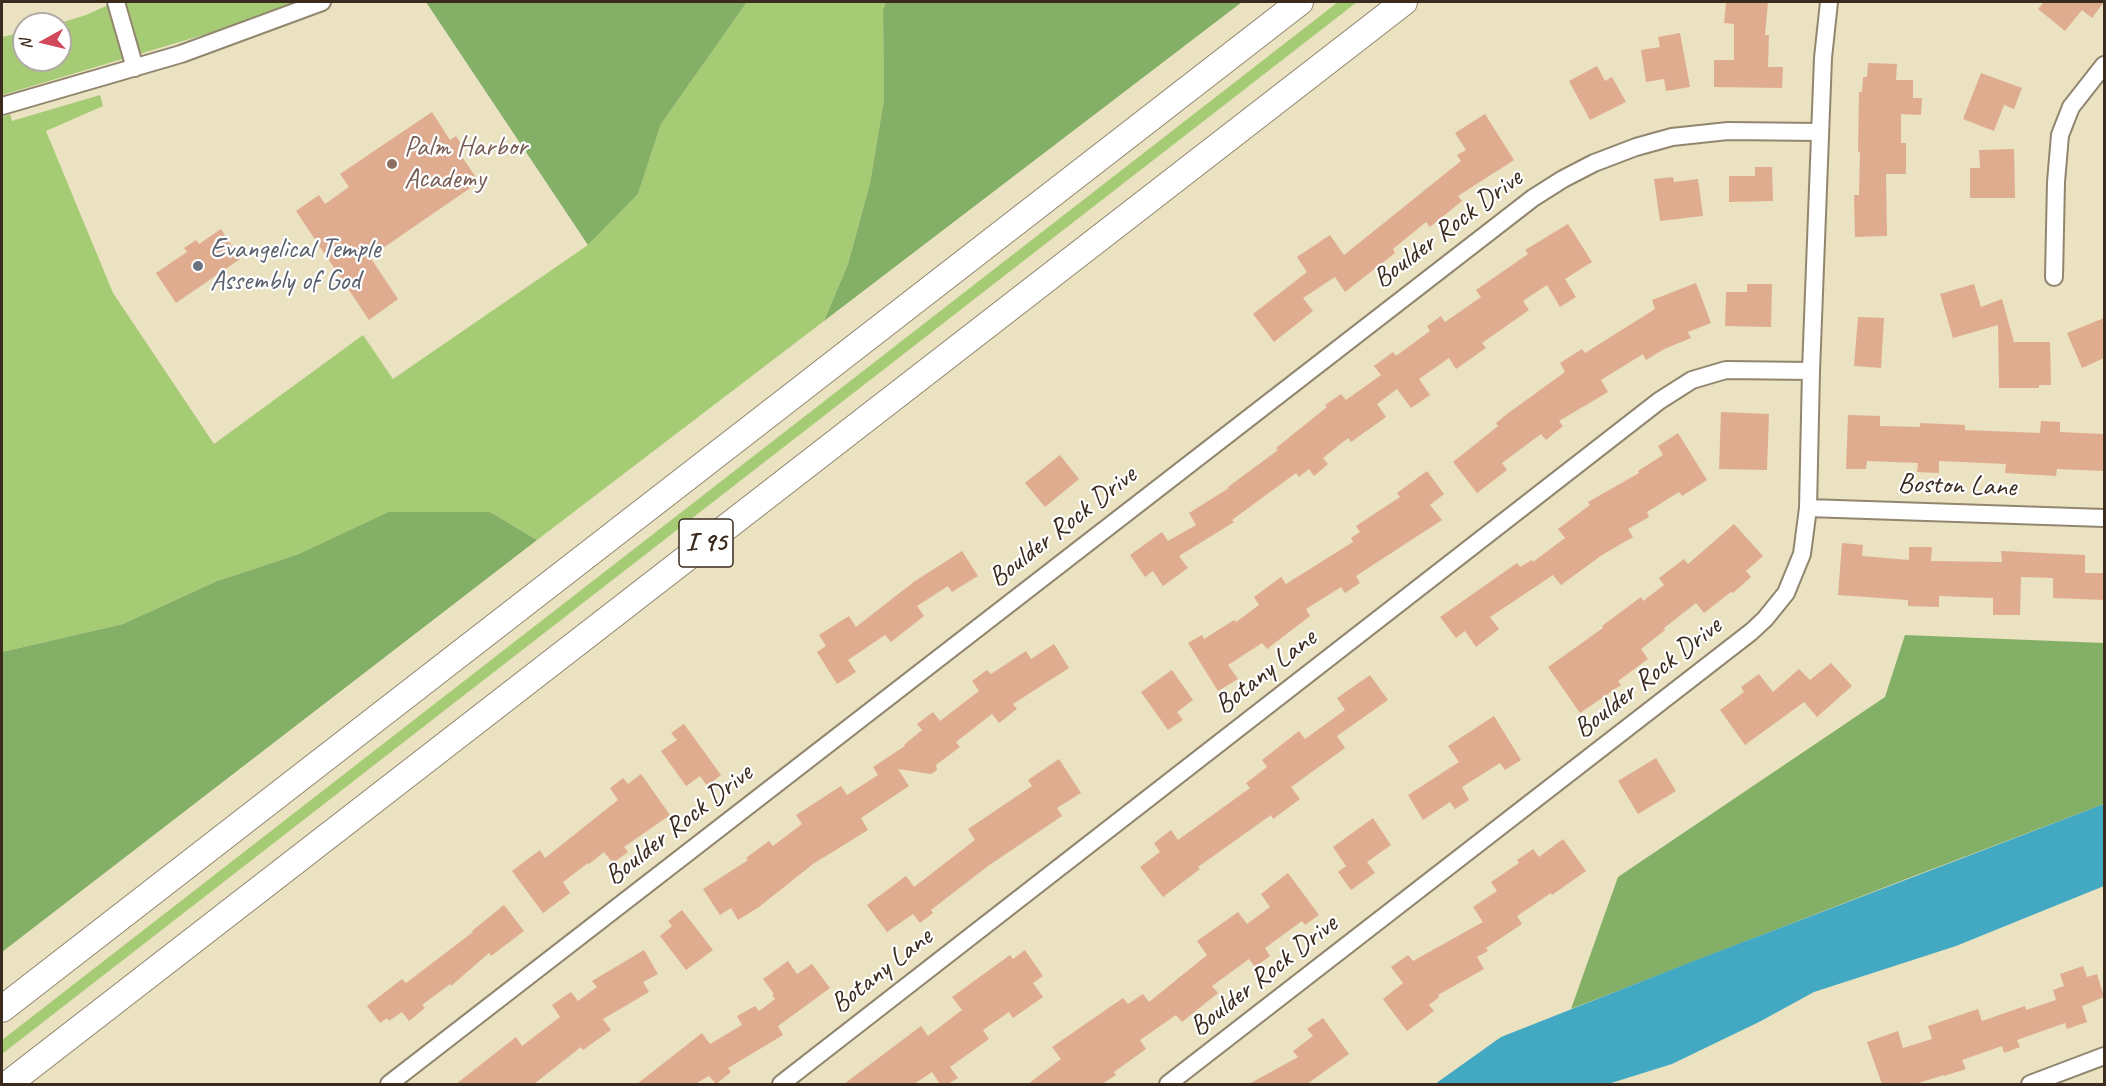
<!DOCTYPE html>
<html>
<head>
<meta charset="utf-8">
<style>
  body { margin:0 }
  #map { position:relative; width:2106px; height:1086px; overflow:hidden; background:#eae2c0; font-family:Caveat,sans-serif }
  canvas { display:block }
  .frame { position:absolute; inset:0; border:3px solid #3b2a1e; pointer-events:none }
  .north { position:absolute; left:12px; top:12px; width:60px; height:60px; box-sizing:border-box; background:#fff; border:2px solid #b1aaa5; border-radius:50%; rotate:262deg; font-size:16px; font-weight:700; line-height:24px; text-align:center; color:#3b2a1e }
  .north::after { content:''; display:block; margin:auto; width:21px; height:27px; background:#d1495b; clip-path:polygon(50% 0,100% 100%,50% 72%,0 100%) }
</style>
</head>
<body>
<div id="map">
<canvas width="2106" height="1086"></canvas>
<div class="frame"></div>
<div class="north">N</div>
</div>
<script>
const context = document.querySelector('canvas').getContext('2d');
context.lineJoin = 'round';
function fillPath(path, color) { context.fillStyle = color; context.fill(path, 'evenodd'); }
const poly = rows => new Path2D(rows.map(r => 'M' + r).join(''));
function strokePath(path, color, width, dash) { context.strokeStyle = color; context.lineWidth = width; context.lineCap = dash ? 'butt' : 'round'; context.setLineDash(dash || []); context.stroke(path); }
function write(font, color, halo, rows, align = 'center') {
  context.font = font + ' Caveat,sans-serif'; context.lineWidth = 4.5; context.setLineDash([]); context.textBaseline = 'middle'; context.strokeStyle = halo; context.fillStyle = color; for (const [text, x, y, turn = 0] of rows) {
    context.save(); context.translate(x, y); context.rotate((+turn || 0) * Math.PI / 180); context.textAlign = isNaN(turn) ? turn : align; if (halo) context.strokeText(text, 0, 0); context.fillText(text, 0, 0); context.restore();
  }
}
const green = poly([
  [115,2,301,2,223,29,2,95,2,37,24,32,24,60,60,60,60,24,57,24,86,15],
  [747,2,886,2,883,10,884,99,870,183,848,264,824,321,537,540,490,512,299,554,217,581,123,624,2,652,2,117,10,114,12,121,100,95,103,106,46,131,113,293,214,444,363,335,393,379,588,245,638,194,661,124],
  [1338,2,1357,2,2,1054,2,1040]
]);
const forest = poly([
  [426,2,747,2,661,124,638,194,588,245],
  [886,2,1242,2,824,321,848,264,870,183,884,99,883,10],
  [389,512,490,512,537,540,2,952,2,652,123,624,217,581,299,554],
  [1905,635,2104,643,2104,804,1906,879,1571,1009,1618,877,1885,697]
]);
const water = poly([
  [2104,804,2104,886,1956,946,1814,992,1759,1022,1672,1064,1608,1084,1435,1084,1501,1037,1691,962]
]);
const building = poly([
  [1726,2,1768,2,1765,35,1769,35,1768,67,1783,67,1782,88,1714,87,1714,60,1734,60,1734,24,1724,23],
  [2044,2,2104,2,2092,18,2082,10,2065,31,2038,9],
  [1680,33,1690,87,1666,91,1664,79,1646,82,1641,50,1660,47,1658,37],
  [1868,63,1897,64,1896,80,1913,80,1913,98,1922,98,1921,115,1901,114,1901,143,1906,143,1906,174,1886,174,1887,236,1855,237,1854,195,1859,195,1860,152,1858,152,1859,92,1862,92,1863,77,1867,77],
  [1597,66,1605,81,1612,77,1626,102,1590,120,1569,81],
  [1981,73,2022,88,2014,109,2004,105,1994,131,1963,119],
  [432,112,450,140,456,136,464,148,459,152,479,182,370,257,398,299,369,320,296,211,319,195,325,204,349,187,340,174],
  [1485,114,1514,160,1458,196,1462,201,1430,227,1426,222,1393,249,1395,253,1345,292,1335,277,1303,298,1313,311,1274,342,1253,314,1307,272,1297,257,1330,235,1344,255,1461,161,1457,155,1466,150,1455,133],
  [2014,149,2015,198,1970,198,1970,168,1980,168,1979,150],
  [1755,167,1772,167,1773,201,1729,202,1729,176,1755,176],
  [1673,177,1674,182,1698,179,1703,216,1660,221,1654,179],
  [1568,224,1592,262,1565,279,1576,297,1560,307,1547,285,1523,301,1529,310,1482,343,1486,348,1456,369,1449,358,1419,379,1430,395,1411,408,1397,389,1377,404,1386,417,1351,442,1348,438,1323,458,1328,464,1314,476,1309,469,1299,477,1296,473,1232,520,1234,522,1179,556,1188,568,1163,586,1153,571,1145,577,1130,555,1162,532,1168,541,1196,525,1189,513,1229,488,1228,487,1278,450,1276,448,1327,407,1325,405,1341,394,1346,400,1381,375,1374,366,1393,352,1396,356,1430,331,1427,326,1441,316,1445,322,1481,297,1476,290,1528,254,1525,250],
  [221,229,240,259,176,303,156,273,187,252,184,248,196,240,199,244],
  [1696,283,1711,323,1688,332,1691,338,1664,349,1646,360,1643,354,1601,380,1608,392,1559,421,1563,426,1546,440,1541,434,1502,463,1507,470,1477,493,1453,462,1498,426,1496,423,1507,414,1565,372,1560,363,1582,349,1585,353,1655,309,1652,300],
  [1747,284,1772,284,1771,327,1725,326,1726,292,1747,292],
  [1974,284,1981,307,2002,299,2014,342,2050,342,2051,385,2039,385,2039,388,1999,388,1998,325,1953,338,1940,294],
  [1858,317,1884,318,1881,368,1854,366],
  [2104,318,2104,358,2082,368,2067,333],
  [1721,412,1769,414,1767,470,1719,469],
  [1848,415,1880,416,1880,426,1920,427,1920,423,1965,425,1965,430,2040,433,2041,421,2060,422,2060,432,2104,434,2104,471,2057,469,2056,476,2005,473,2006,464,1939,461,1939,473,1917,472,1918,463,1867,461,1866,469,1846,469],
  [1678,433,1707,480,1682,496,1679,492,1647,512,1649,517,1628,529,1633,537,1602,555,1561,585,1553,575,1490,617,1499,629,1476,647,1465,631,1456,638,1440,617,1517,563,1520,567,1532,560,1533,562,1565,538,1558,529,1590,505,1588,502,1639,473,1638,471,1663,455,1658,446],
  [1060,455,1079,479,1045,507,1025,483],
  [1427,471,1444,494,1430,505,1442,520,1356,576,1360,583,1345,593,1341,587,1306,609,1310,616,1267,649,1262,643,1228,665,1238,679,1218,691,1188,643,1202,635,1204,639,1234,620,1236,622,1259,605,1254,597,1281,577,1286,584,1353,542,1351,538,1360,532,1356,526,1400,497,1397,493],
  [1734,524,1763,556,1746,571,1751,577,1733,593,1731,592,1704,613,1696,603,1664,628,1665,630,1641,649,1648,659,1618,681,1621,685,1580,713,1548,667,1603,628,1602,626,1641,597,1643,601,1664,585,1659,578,1684,559,1688,564],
  [1842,543,1863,545,1862,556,1909,560,1909,547,1932,547,1931,561,2002,562,2001,551,2085,555,2085,573,2104,573,2104,600,2053,598,2053,578,2021,577,2020,615,1993,615,1993,598,1939,596,1939,607,1908,606,1908,600,1838,595],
  [962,551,978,576,952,592,948,586,917,606,924,616,891,642,885,635,848,660,856,672,837,684,817,652,826,646,819,635,849,616,856,627,915,581],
  [1054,644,1069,668,1013,704,1017,709,999,723,992,714,956,742,960,747,936,765,937,770,931,774,898,769,909,786,861,818,868,830,813,864,759,907,738,920,731,908,720,915,703,889,748,860,746,858,769,841,773,846,802,824,796,815,841,786,847,795,878,775,873,767,905,746,904,745,922,730,917,724,933,712,940,721,979,691,972,681,987,670,991,674,1026,651,1031,659],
  [1831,663,1852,686,1817,717,1804,702,1745,745,1720,710,1744,692,1741,687,1759,674,1773,692,1799,669,1810,680],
  [1172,670,1193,700,1177,712,1183,720,1168,730,1141,692],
  [1370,675,1388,700,1337,736,1345,748,1291,787,1300,799,1273,819,1271,815,1198,867,1200,869,1163,897,1140,867,1160,852,1154,843,1171,830,1178,840,1250,788,1246,783,1267,767,1262,760,1299,731,1305,739,1345,710,1337,698],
  [1494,716,1521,760,1505,770,1500,763,1462,787,1469,800,1455,809,1450,802,1423,820,1408,795,1459,762,1448,746],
  [684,724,721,775,707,786,700,776,686,786,661,751,677,740,671,733],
  [1656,758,1676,791,1638,814,1618,781],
  [1059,759,1081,793,1057,808,1062,816,988,866,931,910,933,913,920,923,913,914,887,932,867,905,906,876,914,887,975,840,968,829,1032,786,1028,780],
  [641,774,670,815,624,847,628,852,613,863,604,852,589,864,588,863,563,882,570,893,543,913,512,871,540,850,545,858,618,800,610,788,623,778,628,784],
  [1373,818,1391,845,1367,862,1375,873,1351,890,1338,872,1346,866,1333,847],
  [1563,839,1586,871,1552,895,1551,893,1517,916,1522,924,1486,948,1488,951,1477,957,1484,969,1438,995,1439,997,1429,1005,1434,1011,1407,1031,1383,999,1403,983,1391,967,1408,955,1413,961,1483,922,1473,907,1497,891,1491,882,1519,863,1517,860,1533,849,1539,857],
  [1288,873,1319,915,1305,925,1302,921,1265,948,1270,956,1255,967,1249,959,1212,986,1218,993,1182,1022,1176,1015,1140,1040,1146,1049,1114,1072,1116,1075,1102,1084,1028,1084,1061,1059,1052,1047,1123,998,1128,1004,1143,994,1149,1002,1207,955,1197,941,1238,912,1247,924,1270,907,1261,894],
  [504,905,524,931,491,956,489,953,451,986,450,984,422,1005,425,1008,409,1021,402,1012,389,1021,387,1018,380,1023,367,1006,402,979,406,983,473,932,472,931],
  [682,910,713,950,686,970,660,936,672,926,668,921],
  [644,950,658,974,643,982,649,992,603,1019,611,1030,583,1050,581,1047,534,1084,456,1084,516,1037,522,1046,560,1017,552,1005,571,992,578,1001,597,987,592,981],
  [1025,950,1043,976,1033,983,1043,997,1013,1018,1009,1012,983,1030,989,1039,950,1067,958,1078,948,1084,940,1084,932,1072,914,1084,844,1084,921,1026,928,1036,962,1010,952,997,1010,955,1013,959],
  [788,961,797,974,812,964,830,988,778,1026,783,1035,728,1068,731,1072,716,1084,709,1076,695,1084,637,1084,702,1033,710,1044,742,1025,737,1016,755,1006,759,1011,775,999,772,995,774,994,763,979],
  [2083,966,2087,977,2097,974,2104,997,2082,1006,2087,1022,2067,1029,2065,1023,2017,1040,2020,1047,2004,1053,2002,1046,1962,1060,1966,1069,1944,1076,1944,1075,1915,1084,1882,1084,1867,1042,1898,1031,1903,1048,1932,1039,1928,1026,1978,1009,1982,1021,2025,1006,2026,1010,2056,1000,2053,990,2064,986,2060,974],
  [1323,1018,1349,1054,1307,1084,1249,1084,1298,1057,1293,1051,1313,1036,1307,1029]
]);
const minor = poly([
  [116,2,135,68],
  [2,106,181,54,322,2],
  [2054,277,2056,182,2060,135,2071,107,2104,65],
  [1808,508,2104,518],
  [389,1084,1533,198,1563,179,1594,163,1636,147,1672,137,1728,131,1820,132],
  [781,1084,1659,401,1692,380,1726,370,1811,371],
  [1168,1084,1751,632,1765,619,1786,593,1802,554,1808,508,1811,371,1823,58,1829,2],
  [2030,1084,2104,1056]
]);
const highway = poly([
  [2,1009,1300,2],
  [8,1084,1404,2]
]);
const markers = [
  [392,164,6,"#8d6e63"],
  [198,266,6,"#6b7280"]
];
const shields = [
  [706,543,54]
];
const shieldNames = [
  ["I 95",706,543]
];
const educationNames = [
  ["Palm Harbor",404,148],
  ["Academy",404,180]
];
const streetNames = [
  ["Boulder Rock Drive",1448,229,-37],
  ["Boston Lane",1957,486,2],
  ["Boulder Rock Drive",1063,527,-38],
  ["Botany Lane",1266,672,-38],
  ["Boulder Rock Drive",1648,678,-38],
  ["Boulder Rock Drive",679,825,-38],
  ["Botany Lane",882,971,-38],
  ["Boulder Rock Drive",1264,976,-38]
];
const worshipNames = [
  ["Evangelical Temple",210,250],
  ["Assembly of God",210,282]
];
fillPath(green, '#a6cb75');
fillPath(forest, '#84af66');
fillPath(water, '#43a9c3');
fillPath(building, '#dfac90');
strokePath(minor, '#92866f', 20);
strokePath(highway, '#92866f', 28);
strokePath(minor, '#fff', 16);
strokePath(highway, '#fff', 26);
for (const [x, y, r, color] of markers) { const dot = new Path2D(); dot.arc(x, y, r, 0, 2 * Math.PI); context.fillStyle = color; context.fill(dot); strokePath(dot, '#fff', 2); }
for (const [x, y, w] of shields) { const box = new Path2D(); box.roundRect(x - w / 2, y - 24, w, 48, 4.5); context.fillStyle = '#fff'; context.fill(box); strokePath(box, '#3b2a1e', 1.5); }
write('bold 27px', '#3b2a1e', null, shieldNames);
write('28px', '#785e54', '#fff', educationNames, 'left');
write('28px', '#3b2a1e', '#fff', streetNames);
write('28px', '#5b616d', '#fff', worshipNames, 'left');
</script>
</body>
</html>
